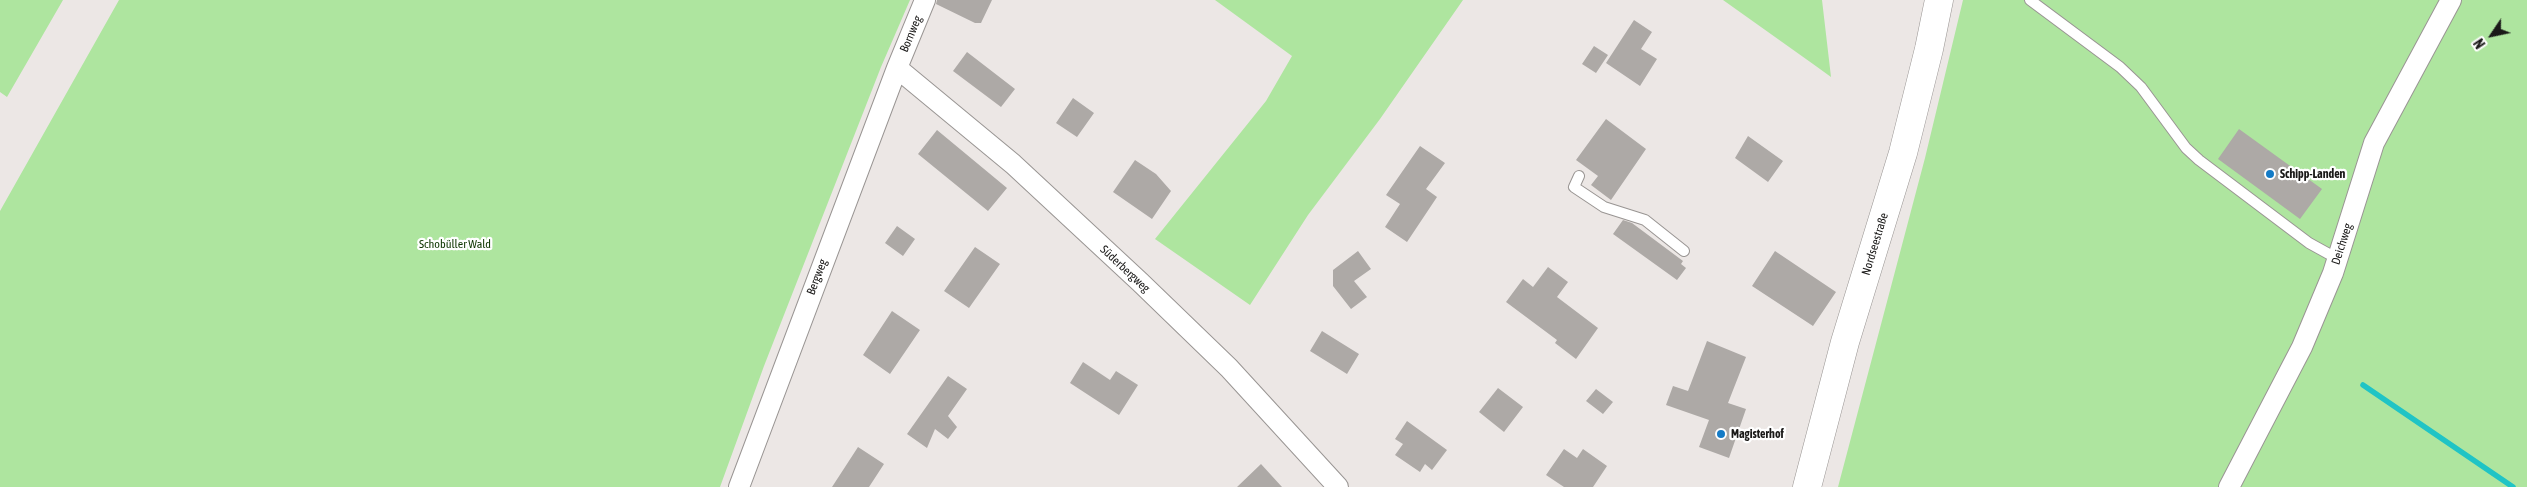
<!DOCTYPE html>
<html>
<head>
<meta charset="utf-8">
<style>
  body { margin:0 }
  #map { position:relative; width:2527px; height:487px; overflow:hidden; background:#ece7e5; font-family:"Asap Condensed",sans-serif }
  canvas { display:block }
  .north { position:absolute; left:2467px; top:10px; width:50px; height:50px; -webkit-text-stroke:4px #fff; paint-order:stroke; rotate:236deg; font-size:14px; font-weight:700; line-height:20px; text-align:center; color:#1a1918 }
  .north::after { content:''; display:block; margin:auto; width:18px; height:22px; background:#1a1918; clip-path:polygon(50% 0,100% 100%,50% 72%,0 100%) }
</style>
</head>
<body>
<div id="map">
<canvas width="2527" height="487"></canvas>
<div class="north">N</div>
</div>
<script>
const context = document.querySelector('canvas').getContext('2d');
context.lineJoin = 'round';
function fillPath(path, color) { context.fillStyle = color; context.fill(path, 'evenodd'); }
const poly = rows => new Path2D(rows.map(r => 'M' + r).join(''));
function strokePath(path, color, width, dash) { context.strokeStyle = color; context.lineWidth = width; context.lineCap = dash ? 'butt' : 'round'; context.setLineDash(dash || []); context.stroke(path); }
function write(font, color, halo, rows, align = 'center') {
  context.font = font + ' "Asap Condensed",sans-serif'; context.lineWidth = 4.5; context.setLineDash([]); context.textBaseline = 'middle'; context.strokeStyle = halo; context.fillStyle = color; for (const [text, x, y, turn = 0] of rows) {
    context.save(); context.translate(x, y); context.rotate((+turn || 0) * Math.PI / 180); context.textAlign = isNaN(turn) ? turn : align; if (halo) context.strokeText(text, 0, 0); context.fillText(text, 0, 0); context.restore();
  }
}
const green = poly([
  [0,0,63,0,7,97,0,92],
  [119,0,910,0,881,67,764,366,720,487,0,487,0,211],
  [1215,0,1463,0,1380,119,1308,215,1250,305,1155,239,1266,101,1292,56],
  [1723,0,1822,0,1831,77,1813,64],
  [1963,0,2527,0,2527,487,1838,487,1925,158]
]);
const stream = poly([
  [2363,385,2513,487]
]);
const building = poly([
  [937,0,992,0,981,23,975,23,936,4],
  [1634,20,1652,32,1641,49,1657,59,1640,86,1606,63],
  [1594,46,1608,55,1596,73,1582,64],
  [967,52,1015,89,1001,107,953,71],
  [1073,98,1094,113,1077,137,1056,123],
  [1606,119,1646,149,1611,200,1591,185,1598,176,1576,160],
  [2239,129,2322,189,2300,219,2218,159],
  [937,130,1007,188,988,211,918,154],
  [1748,136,1783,161,1768,182,1735,158],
  [1420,146,1445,163,1426,189,1437,197,1407,242,1385,227,1400,204,1386,195],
  [1135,160,1156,174,1171,191,1152,219,1113,192],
  [1623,220,1632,223,1683,261,1681,264,1686,268,1677,280,1613,234],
  [897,226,915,239,903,256,885,243],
  [975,247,1000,264,969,308,944,291],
  [1358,251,1371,269,1354,281,1367,297,1351,309,1333,286,1333,270],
  [1775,251,1836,292,1813,326,1752,286],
  [1548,267,1568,282,1557,297,1598,328,1576,359,1555,343,1557,340,1506,302,1523,279,1533,287],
  [892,311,920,330,890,374,863,355],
  [1322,331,1359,354,1347,374,1310,351],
  [1707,341,1746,357,1728,403,1746,409,1729,458,1699,447,1709,420,1666,405,1673,386,1688,391],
  [1083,362,1110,380,1116,371,1138,385,1119,415,1070,383],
  [948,376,967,389,948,416,957,427,948,439,935,429,927,448,907,434],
  [1498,388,1523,407,1504,432,1479,412],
  [1596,389,1613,402,1603,414,1586,401],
  [1407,421,1447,450,1432,470,1425,464,1420,472,1395,455,1403,444,1395,439],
  [858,447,884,464,869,487,832,487],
  [1564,449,1577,458,1583,449,1607,466,1593,487,1564,487,1546,475],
  [1261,464,1282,487,1237,487]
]);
const lane = poly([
  [2030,0,2120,67,2141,87,2186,148,2199,160,2309,243,2338,259],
  [1579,176,1574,187,1604,207,1645,220,1684,251]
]);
const street = poly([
  [897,68,1013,164,1140,282,1229,368,1338,487],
  [739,487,897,68,925,0],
  [2229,487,2302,347,2333,273,2374,143,2451,0]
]);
const secondary = poly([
  [1807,487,1845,342,1903,153,1929,49,1939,0]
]);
const markers = [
  [2270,174,5,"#147bc6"],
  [1721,434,5,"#147bc6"]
];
const streetNames = [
  ["Bornweg",911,34,-67],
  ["Nordseestraße",1875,244,-73],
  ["Deichweg",2342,244,-72],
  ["Süderbergweg",1125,269,43],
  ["Bergweg",817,277,-69]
];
const poiNames = [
  ["Schipp-Landen",2280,174],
  ["Magisterhof",1731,434]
];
const parkNames = [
  ["Schobüller Wald",455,244]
];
fillPath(green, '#aee59f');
strokePath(stream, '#20c4c5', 5.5);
fillPath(building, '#ada9a6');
strokePath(lane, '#999593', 12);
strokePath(street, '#999593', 22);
strokePath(secondary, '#999593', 29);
strokePath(lane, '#fff', 10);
strokePath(street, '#fff', 20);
strokePath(secondary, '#fff', 28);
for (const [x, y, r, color] of markers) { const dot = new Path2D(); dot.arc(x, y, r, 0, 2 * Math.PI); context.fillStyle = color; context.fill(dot); strokePath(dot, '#fff', 2); }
write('12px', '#1a1918', '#fff', streetNames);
write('bold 12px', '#1a1918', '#fff', poiNames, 'left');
write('12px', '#0e3601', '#fff', parkNames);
</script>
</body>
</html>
